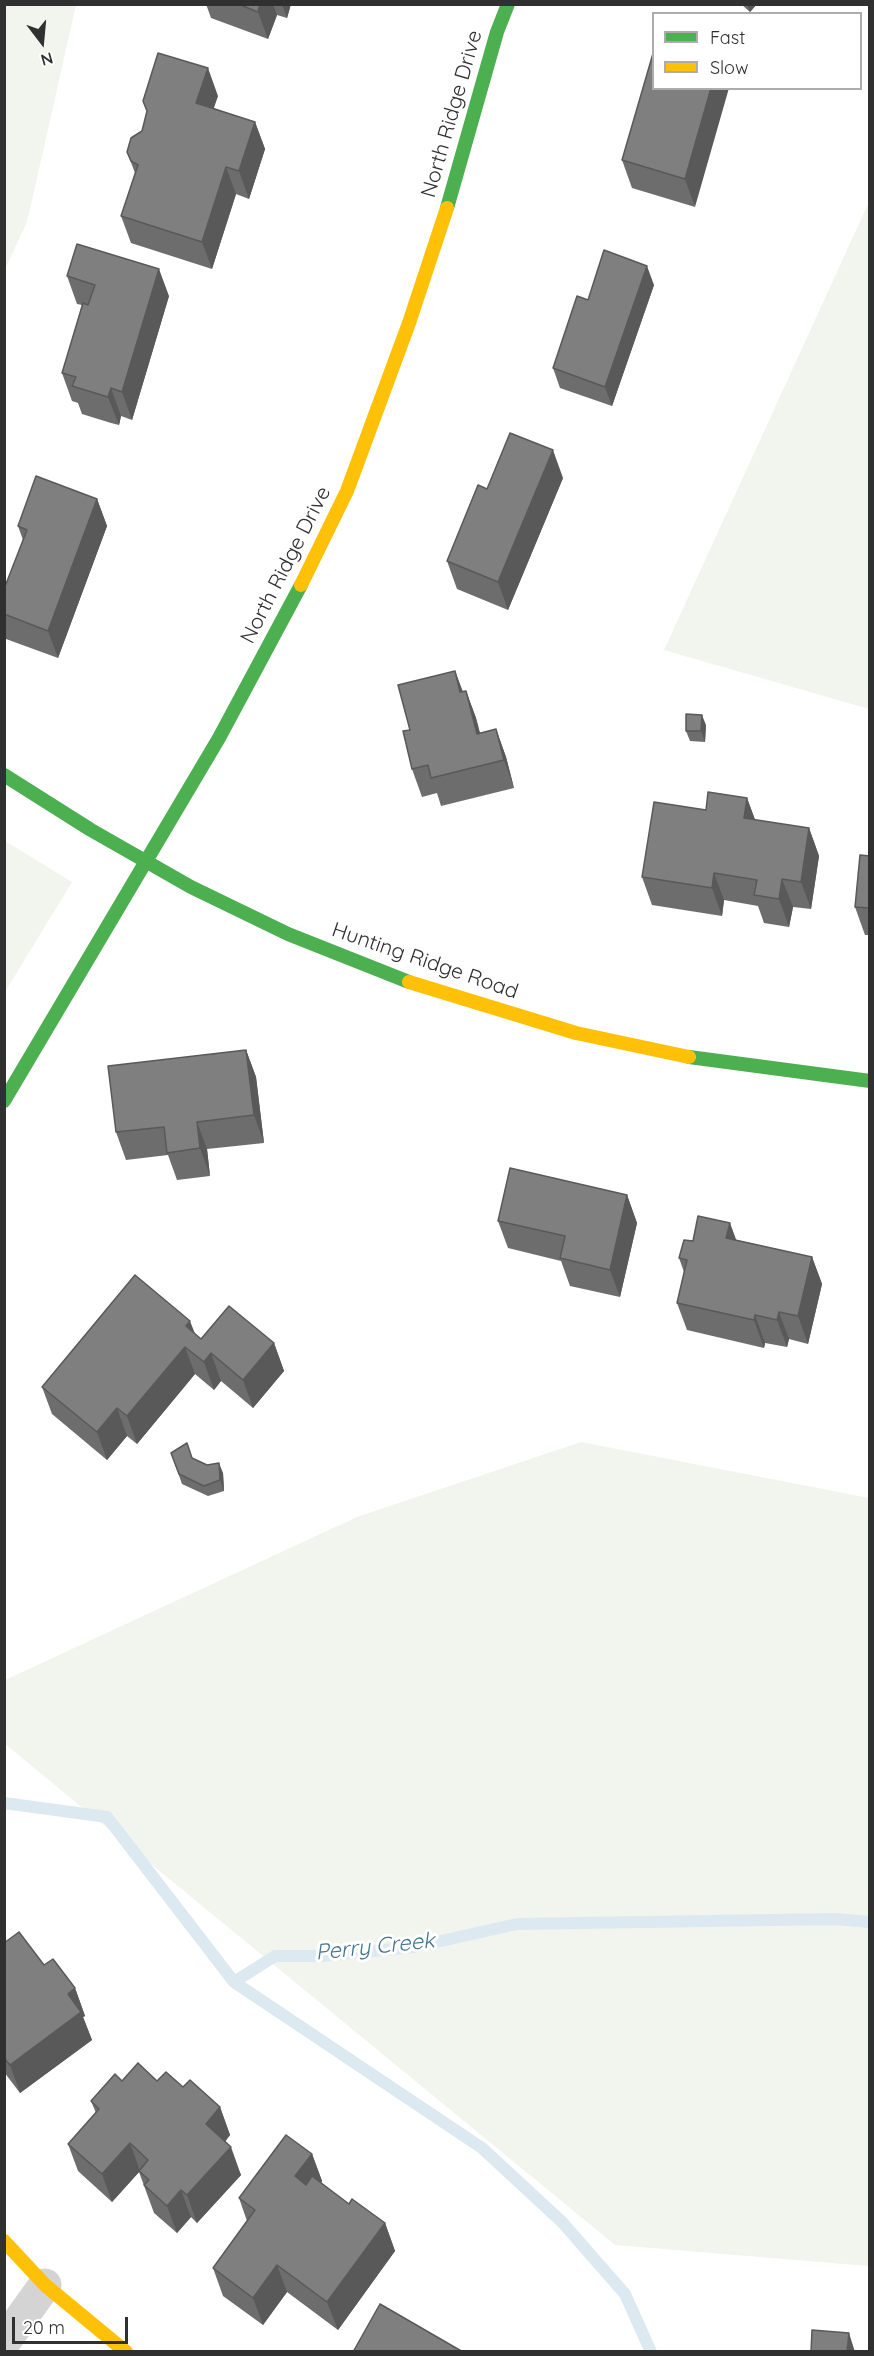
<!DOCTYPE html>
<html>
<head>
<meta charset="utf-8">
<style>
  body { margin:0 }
  #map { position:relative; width:874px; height:2356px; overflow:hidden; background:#fff; font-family:Quicksand,sans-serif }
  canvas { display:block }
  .frame { position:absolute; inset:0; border:6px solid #303030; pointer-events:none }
  .legend { position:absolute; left:652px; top:12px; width:210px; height:78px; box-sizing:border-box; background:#fff; border:2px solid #acacac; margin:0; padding:8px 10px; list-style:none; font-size:18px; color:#303030 }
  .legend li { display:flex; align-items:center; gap:12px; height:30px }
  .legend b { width:30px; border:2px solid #acacac }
  .north { position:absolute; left:12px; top:12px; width:60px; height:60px; -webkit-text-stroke:4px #fff; paint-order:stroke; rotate:164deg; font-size:16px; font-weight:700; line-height:24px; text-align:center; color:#303030 }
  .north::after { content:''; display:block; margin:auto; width:21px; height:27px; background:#303030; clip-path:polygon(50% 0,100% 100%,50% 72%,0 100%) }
  .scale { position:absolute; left:12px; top:2317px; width:116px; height:27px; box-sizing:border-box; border:3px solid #303030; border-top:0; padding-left:8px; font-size:18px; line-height:21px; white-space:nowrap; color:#303030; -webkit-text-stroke:4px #fff; paint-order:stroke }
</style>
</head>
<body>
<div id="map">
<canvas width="874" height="2356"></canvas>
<div class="frame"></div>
<ul class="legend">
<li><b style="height:8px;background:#4caf50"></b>Fast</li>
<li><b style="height:8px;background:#ffc107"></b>Slow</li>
</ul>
<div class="north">N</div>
<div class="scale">20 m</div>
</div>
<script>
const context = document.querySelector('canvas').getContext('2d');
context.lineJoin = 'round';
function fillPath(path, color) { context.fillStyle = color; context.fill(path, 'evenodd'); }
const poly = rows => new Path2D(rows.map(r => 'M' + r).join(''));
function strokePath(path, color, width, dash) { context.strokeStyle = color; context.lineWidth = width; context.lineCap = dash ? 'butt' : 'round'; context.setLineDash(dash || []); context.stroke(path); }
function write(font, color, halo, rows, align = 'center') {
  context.font = font + ' Quicksand,sans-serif'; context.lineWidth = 6; context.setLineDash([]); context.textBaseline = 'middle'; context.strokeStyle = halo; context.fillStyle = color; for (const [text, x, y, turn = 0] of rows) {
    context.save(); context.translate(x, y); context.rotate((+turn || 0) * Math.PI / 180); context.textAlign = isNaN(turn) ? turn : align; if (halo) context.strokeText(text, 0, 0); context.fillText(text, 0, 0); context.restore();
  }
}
const green = poly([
  [5,4,76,5,27,222,5,269],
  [869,202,870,709,869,709,664,650],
  [5,841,72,882,5,992],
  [581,1442,869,1498,869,2266,615,2245,5,1744,5,1680,357,1517]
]);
const stream = poly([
  [4,1803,107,1817,234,1982,482,2148,562,2222,625,2294,651,2352],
  [234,1982,275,1956,322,1956,414,1947,517,1924,835,1919,870,1922]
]);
const street = poly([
  [4,2342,45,2285]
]);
const fast = poly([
  [447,208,497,32,508,4],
  [4,775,91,830,191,887,288,934,409,982],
  [689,1057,870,1081],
  [4,1101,219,738,301,585]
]);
const slow = poly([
  [301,585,347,491,409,323,447,208],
  [409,982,576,1033,689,1057],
  [4,2241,45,2285,126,2352]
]);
const wall = poly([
  [206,4,291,4,287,18,277,15,268,39,211,18],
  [741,4,757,4,750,12],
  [654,50,695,207,632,188,622,160],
  [218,96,213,108,255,122,265,149,249,199,236,194,212,269,131,243,121,216,135,173,127,152,142,131,147,112,143,101],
  [67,276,169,296,132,420,121,416,119,425,111,423,82,414,78,403,72,401,62,373,82,305,77,304],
  [654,285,612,406,560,388,553,368,588,300],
  [563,478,508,610,457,589,447,561,487,489],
  [97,499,107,526,58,658,6,639,4,634,4,589,23,540,18,526],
  [455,671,463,692,466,691,476,718,480,733,496,729,506,757,514,788,441,806,437,793,422,797,412,769,410,730],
  [706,725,705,742,690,741,686,731],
  [747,798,755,820,809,828,819,856,811,909,793,907,789,927,764,923,758,906,724,900,722,916,652,905,642,877,706,810],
  [870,856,870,935,865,935,855,907],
  [246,1050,256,1077,264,1143,207,1149,210,1176,177,1180,168,1155,126,1160,116,1132],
  [627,1195,637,1223,620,1297,570,1286,561,1261,508,1248,498,1221],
  [736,1240,812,1257,822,1284,808,1344,789,1339,787,1347,765,1343,764,1348,687,1330,677,1303,684,1272,679,1258,693,1241],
  [195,1334,201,1339,274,1343,284,1371,253,1408,221,1381,214,1390,195,1374,137,1444,127,1436,107,1460,52,1414,42,1387],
  [171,1453,192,1458,223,1473,224,1491,208,1496,182,1484],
  [4,1943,44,1965,75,1988,85,2016,83,2017,92,2040,20,2093,4,2072],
  [122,2081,157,2081,183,2087,220,2107,230,2135,225,2142,241,2175,197,2223,191,2217,177,2233,154,2213,139,2172,112,2202,78,2171,68,2144,96,2113,91,2101],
  [312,2154,322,2181,321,2183,349,2204,385,2223,395,2251,338,2330,287,2292,263,2325,223,2296,213,2268,247,2221,239,2198]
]);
const shadedWall = poly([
  [260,4,273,4,277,15,268,39,258,12],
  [282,4,291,4,287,18],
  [747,4,757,4,750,12],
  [208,68,218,96,206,131,196,103],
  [711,88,729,88,695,207,685,179],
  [255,122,265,149,249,199,239,171],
  [226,167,236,194,212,269,202,242],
  [647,266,654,285,612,406,605,387],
  [159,269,169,296,132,420,122,392],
  [111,388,121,416,119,425,108,397],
  [553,450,563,478,508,610,498,582],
  [97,499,107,526,58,658,48,631],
  [455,671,465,698,460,692],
  [466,691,476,718,487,761,477,734],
  [702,715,706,725,705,742,701,731],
  [496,729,506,757,514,788,504,760],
  [747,798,757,825,744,818],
  [809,828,819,856,811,909,801,882],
  [714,873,724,900,722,916,712,888],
  [782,879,793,907,789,927,779,899],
  [246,1050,256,1077,264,1143,254,1115],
  [197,1122,207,1149,210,1176,200,1148],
  [627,1195,637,1223,620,1297,610,1270],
  [730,1223,740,1250,726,1238],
  [812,1257,822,1284,808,1344,798,1316],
  [779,1312,789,1339,787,1347,777,1320],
  [755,1315,765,1343,764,1348,754,1320],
  [190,1321,201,1349,186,1326],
  [274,1343,284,1371,253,1408,243,1380],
  [185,1347,195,1374,137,1444,127,1416],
  [211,1353,221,1381,214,1390,204,1362],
  [117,1408,127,1436,107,1460,97,1432],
  [219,1463,223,1473,224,1491,220,1480],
  [75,1988,85,2016,83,2017,92,2040,20,2093,10,2065,68,1994],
  [220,2107,230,2135,216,2152,206,2124],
  [130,2143,140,2171,112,2202,102,2174],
  [231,2147,241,2175,197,2223,187,2195],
  [312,2154,322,2181,305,2204,295,2176],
  [181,2190,191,2217,177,2233,167,2206],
  [385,2223,395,2251,338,2330,327,2302],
  [277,2265,287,2292,263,2325,253,2298],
  [849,2333,855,2352,847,2352]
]);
const building = poly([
  [238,4,260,4,258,12,238,4],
  [654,50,654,88,711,88,685,179,622,160,654,50],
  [158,53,208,68,196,103,255,122,239,171,226,167,202,242,121,216,138,165,131,161,127,152,131,138,142,131,147,111,143,101,158,53],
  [77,244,159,269,122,392,111,388,108,397,72,386,76,377,62,373,83,303,88,305,95,285,67,276,77,244],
  [604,250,647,266,605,387,553,368,577,296,588,300,604,250],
  [510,433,553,450,498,582,447,561,478,485,487,489,510,433],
  [36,476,97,499,48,631,4,614,4,589,27,530,18,526,36,476],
  [455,671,460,692,466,691,477,734,496,729,504,760,431,778,428,765,412,769,403,731,410,730,398,685,455,671],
  [686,714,702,715,701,731,686,731,686,714],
  [708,792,747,798,744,818,809,828,801,882,782,879,779,899,754,895,757,880,714,873,712,888,642,877,654,802,706,810,708,792],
  [860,855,870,856,870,908,855,907,860,855],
  [246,1050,254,1115,197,1122,200,1148,167,1153,164,1127,116,1132,108,1066,246,1050],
  [510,1168,627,1195,610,1270,560,1258,565,1236,498,1221,510,1168],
  [698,1216,730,1223,726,1238,812,1257,798,1316,779,1312,777,1320,755,1315,754,1320,677,1303,687,1260,679,1258,684,1240,693,1241,698,1216],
  [135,1275,190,1321,186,1326,201,1339,229,1306,274,1343,243,1380,211,1353,204,1362,185,1347,127,1416,117,1408,97,1432,42,1387,135,1275],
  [187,1443,192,1458,207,1465,219,1463,220,1480,204,1486,179,1474,171,1453,187,1443],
  [19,1932,44,1965,53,1959,75,1988,68,1994,81,2012,10,2065,4,2058,4,1943,19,1932],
  [138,2063,157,2081,166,2072,183,2087,190,2080,220,2107,206,2124,231,2147,187,2195,181,2190,167,2206,144,2185,149,2180,139,2171,148,2160,130,2143,102,2174,68,2144,99,2109,91,2101,115,2074,122,2081,138,2063],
  [286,2135,312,2154,295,2176,306,2185,312,2176,349,2204,352,2199,385,2223,327,2302,277,2265,253,2298,213,2268,255,2210,239,2198,286,2135],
  [380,2304,463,2352,353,2352,380,2304],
  [812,2330,849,2333,847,2352,811,2352,812,2330]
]);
const streetNames = [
  ["North Ridge Drive",452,114,-74],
  ["North Ridge Drive",286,565,-63],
  ["Hunting Ridge Road",425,961,19]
];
const waterNames = [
  ["Perry Creek",375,1947,-6]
];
fillPath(green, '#f1f5ed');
strokePath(stream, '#dce9f0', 12);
strokePath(street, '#d4d4d4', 33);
strokePath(fast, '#4caf50', 14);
strokePath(slow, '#ffc107', 14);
fillPath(wall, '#6d6d6d');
fillPath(shadedWall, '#595959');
fillPath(building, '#7f7f7f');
strokePath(building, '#595959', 1.5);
write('21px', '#303030', '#fff', streetNames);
write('italic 22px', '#43738d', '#fff', waterNames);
</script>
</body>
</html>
